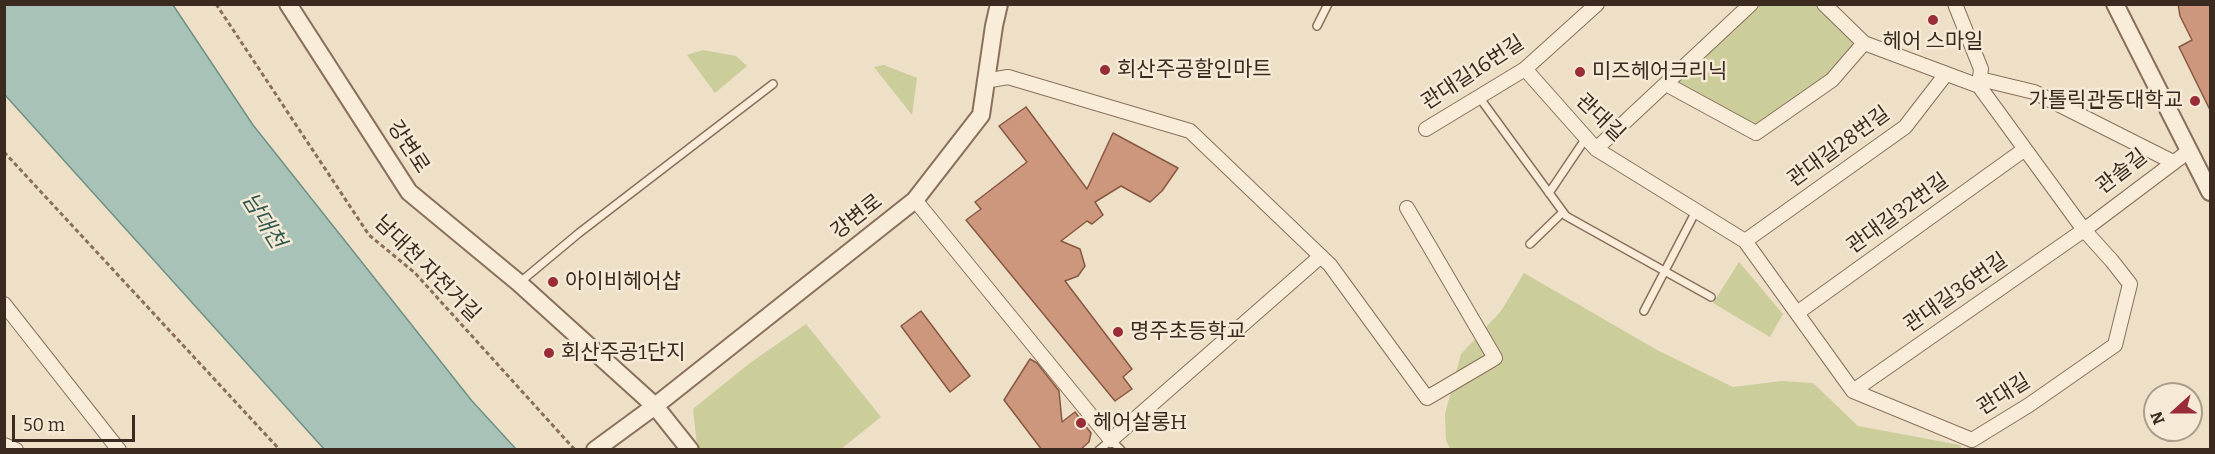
<!DOCTYPE html>
<html>
<head>
<meta charset="utf-8">
<style>
  body { margin:0 }
  #map { position:relative; width:2215px; height:454px; overflow:hidden; background:#eedfc7; font-family:Bitter,serif }
  canvas { display:block }
  .frame { position:absolute; inset:0; border:6px solid #3a2a20; pointer-events:none }
  .north { position:absolute; left:2143px; top:382px; width:60px; height:60px; box-sizing:border-box; background:#f6ead6; border:2px solid #ab9d8d; border-radius:50%; rotate:249deg; font-size:16px; font-weight:700; line-height:24px; text-align:center; color:#3a2a20 }
  .north::after { content:''; display:block; margin:auto; width:21px; height:27px; background:#992c37; clip-path:polygon(50% 0,100% 100%,50% 72%,0 100%) }
  .scale { position:absolute; left:12px; top:415px; width:123px; height:27px; box-sizing:border-box; border:3px solid #3a2a20; border-top:0; padding-left:8px; font-size:18px; line-height:21px; white-space:nowrap; color:#3a2a20; -webkit-text-stroke:4px #f6ead6; paint-order:stroke }
</style>
</head>
<body>
<div id="map">
<canvas width="2215" height="454"></canvas>
<div class="frame"></div>
<div class="north">N</div>
<div class="scale">50 m</div>
</div>
<script>
const context = document.querySelector('canvas').getContext('2d');
context.lineJoin = 'round';
function fillPath(path, color) { context.fillStyle = color; context.fill(path, 'evenodd'); }
const poly = rows => new Path2D(rows.map(r => 'M' + r).join(''));
function strokePath(path, color, width, dash) { context.strokeStyle = color; context.lineWidth = width; context.lineCap = dash ? 'butt' : 'round'; context.setLineDash(dash || []); context.stroke(path); }
function write(font, color, halo, rows, align = 'center') {
  context.font = font + ' Bitter,"Noto Sans KR",serif'; context.lineWidth = 5; context.setLineDash([]); context.textBaseline = 'middle'; context.strokeStyle = halo; context.fillStyle = color; for (const [text, x, y, turn = 0] of rows) {
    context.save(); context.translate(x, y); context.rotate((+turn || 0) * Math.PI / 180); context.textAlign = isNaN(turn) ? turn : align; if (halo) context.strokeText(text, 0, 0); context.fillText(text, 0, 0); context.restore();
  }
}
const green = poly([
  [1751,5,1824,5,1864,43,1832,80,1756,133,1666,84],
  [703,50,736,56,747,66,715,93,687,55],
  [884,65,917,78,912,115,874,67],
  [1739,262,1783,314,1770,337,1713,303],
  [1524,273,1657,350,1733,387,1782,381,1813,383,1858,426,1960,445,1962,449,1450,449,1446,440,1445,414,1461,354,1501,311],
  [806,324,881,417,841,449,701,449,697,445,693,409,750,363]
]);
const water = poly([
  [4,5,173,5,253,125,472,401,516,449,324,449,5,95,4,5]
]);
const building = poly([
  [2178,4,2211,4,2211,112,2179,47,2192,40,2180,16,2178,4],
  [1026,107,1087,189,1113,133,1178,168,1162,191,1150,202,1121,186,1095,202,1103,215,1092,224,1087,221,1061,241,1080,249,1085,266,1078,276,1065,281,1132,369,1123,377,1132,389,1115,401,966,220,981,209,975,202,1027,162,999,126,1026,107],
  [921,311,970,376,950,392,901,326,921,311],
  [1030,359,1037,363,1059,391,1062,422,1075,412,1091,433,1089,442,1080,450,1042,450,1004,400,1030,359]
]);
const path = poly([
  [216,4,369,235,415,273,575,450],
  [4,5,5,4],
  [4,152,280,450]
]);
const service = poly([
  [1317,26,1328,4],
  [1479,97,1566,216,1711,297],
  [1549,193,1586,138],
  [1530,244,1563,212],
  [519,283,579,233,773,84],
  [1644,311,1696,211],
  [1099,450,1111,440,1121,450]
]);
const minor = poly([
  [1955,4,1981,69,1979,86],
  [1525,69,1596,149,1745,241,1853,391,1972,440,2029,405,2115,345,2130,284,2112,261,2084,230,1979,86,1864,43,1824,4],
  [1980,79,2034,92,2173,162],
  [985,81,1008,77,1190,131,1330,265,1427,398,1495,358,1407,208],
  [1666,84,1756,133,1832,80,1864,43],
  [1426,129,1525,69,1597,4],
  [1596,149,1751,4],
  [915,200,1111,440,1321,256],
  [1745,241,1905,127,1946,74],
  [4,304,119,450],
  [1797,313,2025,149],
  [1853,391,2084,230,2189,151],
  [4,445,16,450]
]);
const tertiary = poly([
  [288,4,409,192,519,283,655,406,690,450],
  [2115,4,2210,192],
  [595,450,655,406,915,200,981,115,994,26,999,4]
]);
const markers = [
  [1933,20,6,"#992c37"],
  [1105,70,6,"#992c37"],
  [1580,72,6,"#992c37"],
  [2195,101,6,"#992c37"],
  [553,282,6,"#992c37"],
  [1118,332,6,"#992c37"],
  [549,353,6,"#992c37"],
  [1081,423,6,"#992c37"]
];
const poiNames = [
  ["헤어 스마일",1933,42,"center"],
  ["회산주공할인마트",1117,70],
  ["미즈헤어크리닉",1592,72],
  ["가톨릭관동대학교",2183,101,"right"],
  ["아이비헤어샵",565,282],
  ["명주초등학교",1130,332],
  ["회산주공1단지",561,353],
  ["헤어살롱H",1093,423]
];
const streetNames = [
  ["관대길16번길",1473,73,-33],
  ["관대길",1600,118,44],
  ["강변로",408,147,57],
  ["관대길28번길",1839,147,-36],
  ["관솔길",2122,172,-38],
  ["관대길32번길",1898,214,-36],
  ["강변로",857,217,-38],
  ["남대천 자전거길",427,269,45],
  ["관대길36번길",1956,293,-35],
  ["관대길",2004,395,-32]
];
const waterNames = [
  ["남대천",263,221,58]
];
fillPath(green, '#cbcd9a');
fillPath(water, '#a8c2b8');
strokePath(water, '#6e9185', 1.5);
fillPath(building, '#cc977d');
strokePath(building, '#895842', 1.5);
strokePath(service, '#8a705c', 10);
strokePath(minor, '#8a705c', 16);
strokePath(tertiary, '#8a705c', 20);
strokePath(path, '#8a705c', 3, [4.5, 3]);
strokePath(service, '#f9edda', 7);
strokePath(minor, '#f9edda', 14);
strokePath(tertiary, '#f9edda', 16);
for (const [x, y, r, color] of markers) { const dot = new Path2D(); dot.arc(x, y, r, 0, 2 * Math.PI); context.fillStyle = color; context.fill(dot); strokePath(dot, '#f6ead6', 2); }
write('21px', '#3a2a20', '#f6ead6', poiNames, 'left');
write('21px', '#3a2a20', '#f6ead6', streetNames);
write('italic 22px', '#2f5a53', '#f6ead6', waterNames);
</script>
</body>
</html>
